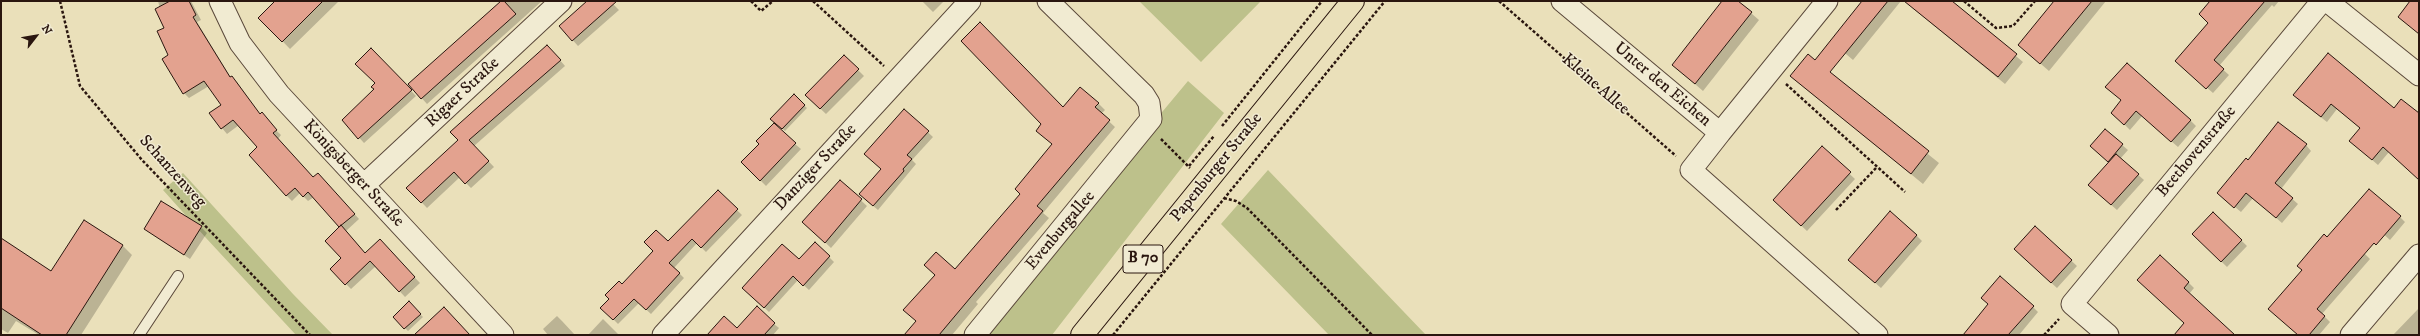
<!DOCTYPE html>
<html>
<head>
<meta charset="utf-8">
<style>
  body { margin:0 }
  #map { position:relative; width:2420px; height:336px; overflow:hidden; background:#eae0ba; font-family:"IM FELL DW Pica",serif }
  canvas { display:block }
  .frame { position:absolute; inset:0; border:2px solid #2a160f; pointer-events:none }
  .north { position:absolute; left:16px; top:16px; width:40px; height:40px; -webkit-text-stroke:3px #f1ebd2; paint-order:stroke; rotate:59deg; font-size:11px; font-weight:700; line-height:16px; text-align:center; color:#2a160f }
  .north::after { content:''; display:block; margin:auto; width:14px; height:18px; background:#2a160f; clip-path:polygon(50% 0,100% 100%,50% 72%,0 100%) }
</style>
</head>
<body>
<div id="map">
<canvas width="2420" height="336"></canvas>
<div class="frame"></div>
<div class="north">N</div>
</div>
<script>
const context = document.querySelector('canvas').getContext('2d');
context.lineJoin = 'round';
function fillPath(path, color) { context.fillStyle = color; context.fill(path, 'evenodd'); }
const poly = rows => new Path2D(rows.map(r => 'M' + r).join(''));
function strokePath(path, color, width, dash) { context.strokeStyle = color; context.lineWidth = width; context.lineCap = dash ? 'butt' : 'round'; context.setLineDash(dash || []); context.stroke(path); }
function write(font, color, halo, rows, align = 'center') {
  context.font = font + ' "IM FELL DW Pica",serif'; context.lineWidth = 3; context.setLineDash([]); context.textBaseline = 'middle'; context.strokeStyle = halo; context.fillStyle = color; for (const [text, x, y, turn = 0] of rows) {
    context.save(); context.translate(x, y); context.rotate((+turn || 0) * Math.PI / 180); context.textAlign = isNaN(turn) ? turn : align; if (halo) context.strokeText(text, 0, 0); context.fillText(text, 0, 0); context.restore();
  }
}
const green = poly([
  [1139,1,1261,1,1201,62],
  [1188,81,1224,113,1052,335,976,335],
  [1268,170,1426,335,1329,335,1221,224],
  [183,173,293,294,333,335,296,335,206,238,163,190]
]);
const shadow = poly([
  [158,1,191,1,201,20,197,22,231,78,237,82,260,115,281,135,278,139,313,178,323,179,359,219,346,231,366,254,380,241,420,283,405,297,376,266,351,289,331,269,342,258,341,227,314,197,308,201,300,193,292,201,286,195,259,147,239,125,227,134,222,128,223,105,209,86,189,98,184,93,170,55,165,28],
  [274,1,339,1,290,49,260,18,275,2],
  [502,1,542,1,427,104,409,84],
  [589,1,610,1,619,10,578,46,560,26],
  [922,1,944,1,933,12],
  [1723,1,1737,1,1759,20,1703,91,1673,65],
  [1869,1,1901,1,1853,60,1839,48],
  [1904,1,1950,1,2023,62,2005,84],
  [2055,1,2106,1,2049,71,2019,45],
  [2212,1,2279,1,2274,7,2272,5,2219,66,2229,75,2213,93,2182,66,2209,23],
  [371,49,416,96,364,143,343,120,375,89,377,83],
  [553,52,565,66,474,146,494,167,471,188,460,177,427,208,408,188],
  [844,56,864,76,826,114,806,95],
  [1807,57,1939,163,1923,184,1791,76],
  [794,96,807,108,785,131,772,119],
  [2122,101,2190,120,2196,126,2178,147,2142,116,2130,130,2118,118],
  [2300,101,2394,109,2419,115,2419,179,2389,152,2378,165,2356,146,2350,141,2360,128,2337,109,2327,122],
  [1098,103,1105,110,1101,114,1115,127,1043,213,1049,218,976,302,978,304,952,335,905,335,917,321,936,275,955,271,1021,194,1053,145,1037,131,1063,109],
  [904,110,933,137,912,160,916,164,878,210,865,199,882,170],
  [795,144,801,149,766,186,742,162],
  [2122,145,2128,150,2120,159,2144,180,2117,210,2095,191,2109,162,2097,152],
  [2306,145,2311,151,2281,189,2298,204,2282,223,2253,198,2241,212,2224,198,2248,161],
  [1822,148,1855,179,1807,231,1780,206],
  [840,181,867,206,831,248,809,227],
  [718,192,742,215,706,252,697,243,674,268,684,278,651,314,639,303,618,324,602,308],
  [2213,213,2247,246,2227,267,2193,234],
  [2400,217,2405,222,2390,240,2379,230,2361,250,2370,259,2322,314,2330,322,2319,335,2299,335,2303,271,2327,239],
  [84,221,123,246,132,255,81,335,39,335,16,321,8,333,1,329,1,239,51,273],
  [201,227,207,233,190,259,145,229],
  [2035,227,2077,266,2057,288,2020,255],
  [1916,235,1922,241,1881,288,1855,265],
  [815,243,834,262,809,290,798,280,769,312,743,288,799,261],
  [2188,282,2194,288,2189,294,2232,335,2175,335,2185,324,2144,285],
  [409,303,423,317,408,331,394,317],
  [2033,307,2038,312,2019,335,1965,335],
  [2419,308,2419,335,2393,335],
  [557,316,562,321,575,335,548,335,543,329],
  [603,319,619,335,588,335],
  [774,324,779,328,773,335,708,335]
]);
const building = poly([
  [170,1,189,1,196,15,193,17,230,77,232,76,260,114,262,112,277,130,273,133,313,177,318,173,355,214,339,227,308,192,303,197,295,188,286,196,249,155,257,147,233,120,221,129,209,113,221,105,204,81,183,94,162,59,168,55,157,31,164,28,155,9,170,1],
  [275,1,323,1,282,42,258,18,275,1],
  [501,1,504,1,516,14,421,99,408,84,501,1],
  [587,1,617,1,572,41,559,26,587,1],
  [1722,1,1738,1,1752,12,1695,84,1672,65,1722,1],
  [1862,1,1888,1,1830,72,1929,151,1911,174,1790,76,1808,54,1815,60,1862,1],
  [1904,1,1952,1,2017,54,1998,77,1904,1],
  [2054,1,2092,1,2040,64,2018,45,2054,1],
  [2210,1,2265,1,2214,60,2224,69,2206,89,2175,61,2208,23,2199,14,2210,1],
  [2410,1,2419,1,2419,34,2398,17,2410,1],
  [980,22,1063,107,1080,87,1099,103,1095,107,1110,120,1037,206,1043,211,939,335,904,335,916,321,903,310,935,275,924,265,936,252,955,269,1020,194,1015,189,1052,144,1036,131,1041,124,961,41,980,22],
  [547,45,561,60,469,140,489,161,465,184,454,172,421,203,406,188,458,140,450,132,547,45],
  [371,48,412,90,358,139,342,120,374,89,371,87,375,83,355,64,371,48],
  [2328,53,2394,108,2401,99,2419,113,2419,180,2383,147,2372,160,2349,141,2360,128,2331,104,2321,117,2293,95,2328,53],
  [844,55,859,69,820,109,805,95,844,55],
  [2127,63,2191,120,2171,142,2136,111,2124,125,2111,113,2121,100,2105,87,2127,63],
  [794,94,805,105,782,129,770,119,794,94],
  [904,109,929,131,907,155,912,159,903,169,904,171,873,206,859,194,881,169,864,154,904,109],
  [2278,122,2307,144,2275,183,2293,198,2276,218,2246,193,2234,208,2217,193,2246,158,2248,160,2278,122],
  [774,123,796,143,760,181,741,162,759,144,756,141,774,123],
  [2105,129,2123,144,2108,162,2090,146,2105,129],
  [1822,146,1851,172,1801,226,1773,200,1822,146],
  [2116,154,2139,174,2111,205,2088,185,2116,154],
  [840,180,862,199,825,243,802,222,840,180],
  [2369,189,2401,216,2376,245,2374,243,2317,309,2325,316,2309,335,2298,335,2268,309,2302,270,2297,266,2324,234,2327,237,2369,189],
  [718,190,738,209,701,248,692,239,669,263,680,273,646,310,634,299,613,320,600,308,609,299,605,295,619,281,622,284,653,251,644,242,656,230,668,241,718,190],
  [161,201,202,226,184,255,144,229,161,201],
  [1890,211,1917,235,1875,283,1848,260,1890,211],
  [2213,212,2242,240,2221,262,2192,234,2213,212],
  [84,220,123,245,66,335,42,335,1,308,1,238,51,271,84,220],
  [341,225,365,253,380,239,415,277,399,292,370,261,345,285,330,269,341,258,325,241,341,225],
  [2035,226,2072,260,2051,283,2014,249,2035,226],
  [815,242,830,256,803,286,793,276,764,308,742,288,782,244,799,259,815,242],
  [2160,255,2189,282,2184,288,2235,335,2174,335,2184,323,2137,280,2160,255],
  [2000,276,2034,306,2008,335,1963,335,1988,304,1981,298,2000,276],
  [409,301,421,314,404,329,393,317,409,301],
  [757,306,775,323,764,335,707,335,724,316,737,328,757,306],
  [444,307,470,335,414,335,444,307]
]);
const path = poly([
  [60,1,80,86,142,160,310,335],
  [751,1,761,11,773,1],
  [813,1,884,66],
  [1499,1,1676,156],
  [1964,1,1996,28,2013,26,2035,1],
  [1786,84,1905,192],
  [1222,126,1322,1],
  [1161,139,1190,168],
  [1189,166,1214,136],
  [1224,198,1236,201,1247,208,1372,335],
  [1836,210,1876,168],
  [1113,335,1385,1],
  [2044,335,2059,319]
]);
const service = poly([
  [139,335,178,276]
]);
const minor = poly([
  [220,1,240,43,279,94,503,335],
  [1562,1,1720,133,1827,1],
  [2327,1,2419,75],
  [1720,133,1691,170,1877,335],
  [364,185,561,1],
  [663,335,970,1],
  [975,335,1151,119,1149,103,1144,95,1048,1],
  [2108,335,2072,304,2322,1],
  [2351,335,2419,255]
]);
const primary = poly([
  [1082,335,1353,1]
]);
const shields = [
  [1143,259,40]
];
const shieldNames = [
  ["B 70",1143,259]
];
const streetNames = [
  ["Kleine Allee",1595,85,41],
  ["Unter den Eichen",1662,85,40],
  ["Rigaer Straße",463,93,-43],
  ["Beethovenstraße",2197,152,-50],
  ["Danziger Straße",816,168,-47],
  ["Papenburger Straße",1217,168,-51],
  ["Schanzenweg",172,172,48],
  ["Königsberger Straße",353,174,47],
  ["Evenburgallee",1061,231,-50]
];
fillPath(green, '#bdc18b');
fillPath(shadow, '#0003');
fillPath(building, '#e3a28f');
strokePath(building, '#2a160f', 1);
strokePath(service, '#5a483a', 12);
strokePath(minor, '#5a483a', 23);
strokePath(primary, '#2a160f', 24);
strokePath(path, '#2a160f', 2.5, [3, 2]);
strokePath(service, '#f1ebd2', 10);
strokePath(minor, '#f1ebd2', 21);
strokePath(primary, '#eae0ba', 22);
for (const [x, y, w] of shields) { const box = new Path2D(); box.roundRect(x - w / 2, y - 14, w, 28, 3); context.fillStyle = '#f1ebd2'; context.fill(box); strokePath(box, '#2a160f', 1); }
write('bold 16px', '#2a160f', null, shieldNames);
write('17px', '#2a160f', '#f1ebd2', streetNames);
</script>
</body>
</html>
